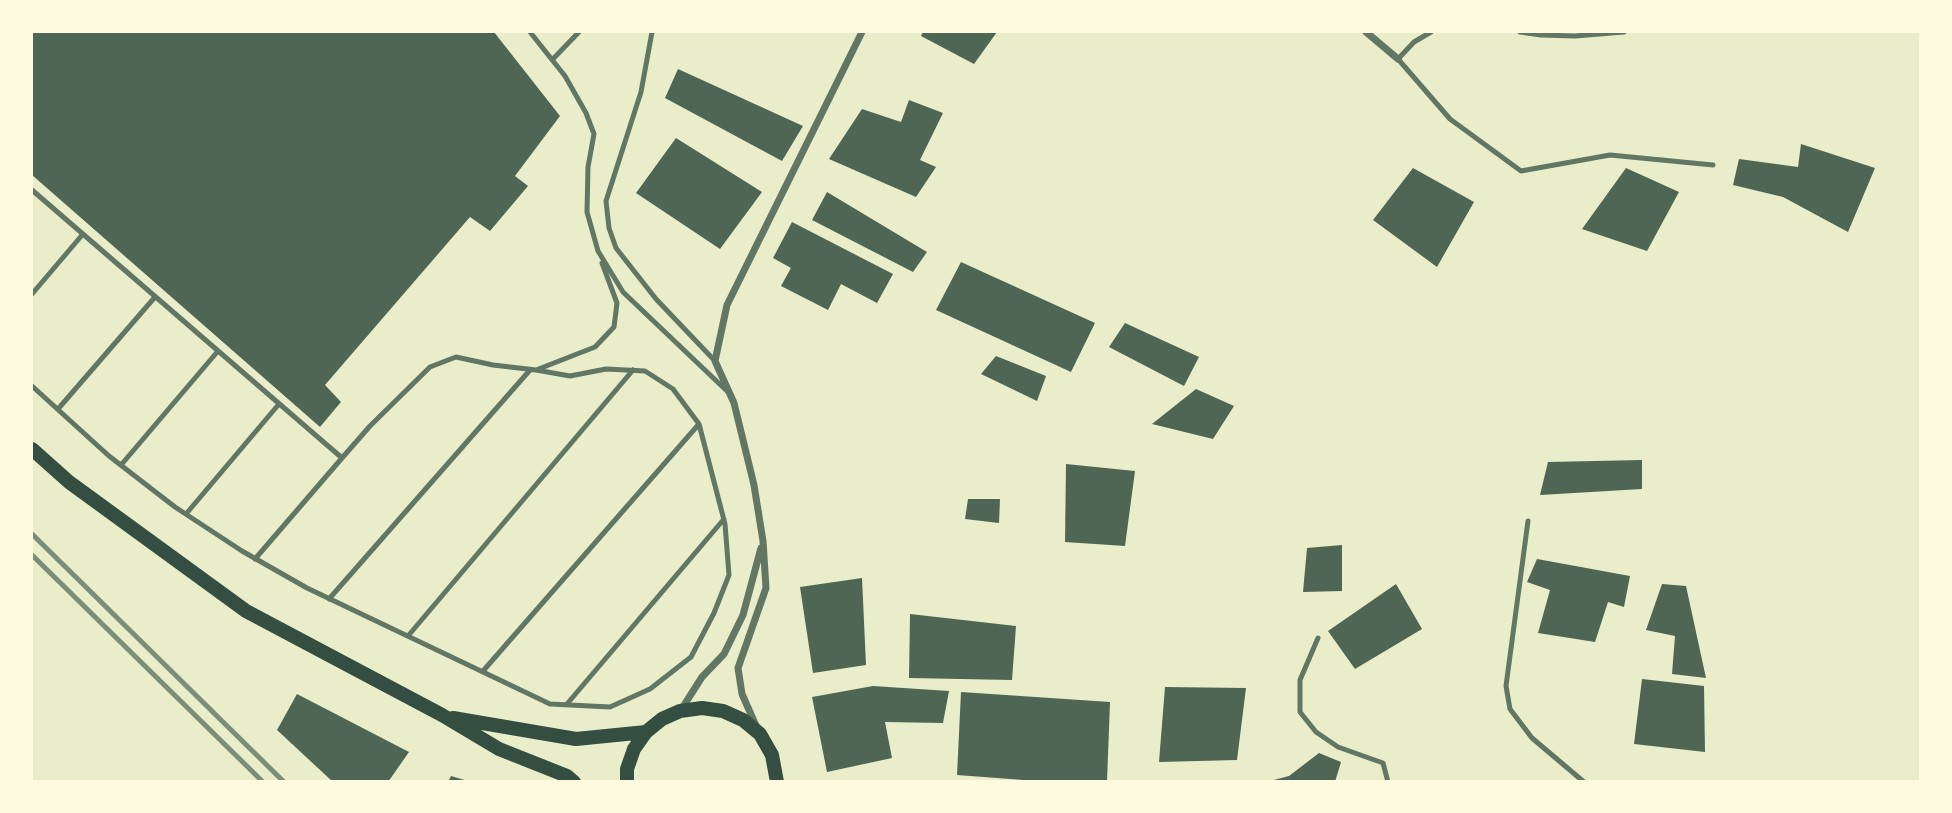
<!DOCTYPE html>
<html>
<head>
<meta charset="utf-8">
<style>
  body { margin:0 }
  #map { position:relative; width:1952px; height:813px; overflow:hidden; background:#e9edc9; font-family:"Source Sans 3",sans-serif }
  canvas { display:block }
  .frame { position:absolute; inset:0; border:33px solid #fefae0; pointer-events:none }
</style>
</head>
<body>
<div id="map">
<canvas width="1952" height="813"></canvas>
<div class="frame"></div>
</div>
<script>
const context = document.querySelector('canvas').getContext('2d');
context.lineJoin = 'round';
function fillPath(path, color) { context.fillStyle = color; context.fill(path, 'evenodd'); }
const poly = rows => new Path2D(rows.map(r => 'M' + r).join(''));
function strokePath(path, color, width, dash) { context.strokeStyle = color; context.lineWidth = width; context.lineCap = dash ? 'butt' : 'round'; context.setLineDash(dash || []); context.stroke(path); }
const building = poly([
  [32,32,494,32,560,116,515,176,528,186,490,231,470,217,325,385,341,402,320,427,32,175],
  [923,32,997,32,974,64,921,36],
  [678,69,803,126,782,161,665,98],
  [909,100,943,113,920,160,936,167,916,197,829,159,862,109,901,122],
  [676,138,762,192,720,249,636,193],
  [1801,144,1875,168,1848,232,1783,197,1733,185,1739,159,1798,167],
  [1413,168,1474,202,1437,267,1373,220],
  [1626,168,1679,192,1647,251,1582,229],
  [827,192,927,252,913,272,812,220],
  [792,222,893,274,877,303,841,284,828,310,781,286,791,268,773,258],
  [961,262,1095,323,1071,372,936,310],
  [1125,323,1199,357,1184,386,1109,347],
  [996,356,1046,376,1037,401,981,374],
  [1196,389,1234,406,1213,439,1152,424],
  [1642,460,1642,489,1540,495,1548,462],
  [1066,464,1135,471,1125,546,1065,542],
  [968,499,1000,499,999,523,965,519],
  [1342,545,1342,591,1303,592,1307,548],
  [1537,559,1630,576,1624,607,1608,602,1595,642,1538,633,1550,590,1527,582],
  [862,578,866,665,813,673,800,587],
  [1396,584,1422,629,1355,669,1328,631],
  [1662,584,1686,586,1706,678,1672,674,1675,636,1646,630],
  [910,614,1016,626,1012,680,909,678],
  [1642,679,1704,686,1705,752,1634,744],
  [873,686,949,691,943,723,885,722,892,758,827,772,812,697],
  [1165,687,1246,688,1237,760,1159,762],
  [961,692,1110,702,1107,782,1050,782,957,775],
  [297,694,409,752,388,782,333,782,277,730],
  [1319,753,1341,762,1335,782,1266,782,1289,776],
  [451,776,468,781,468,782,448,782]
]);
const service = poly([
  [530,32,565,76,586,113,594,134,588,167,587,212,598,251,623,292,728,392],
  [652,32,641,92,606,201,609,228,616,248,656,299,715,361],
  [1431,32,1414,42,1398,59,1450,119,1521,171,1610,155,1713,165],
  [1520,32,1541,35,1575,36,1624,32],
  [552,60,579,32],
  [32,190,342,458,370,426,430,367,456,357,493,365,536,370,570,376,606,369,645,371,673,389,699,424,725,524,729,575,714,613,691,657,650,689,610,707,550,704,307,588,242,551,175,507,109,456,32,386],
  [32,294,83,234],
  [536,370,595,347,614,327,617,303,602,263],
  [58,409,155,297],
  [121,465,218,351],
  [186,514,279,404],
  [1528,521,1506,686,1510,709,1532,738,1584,782],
  [255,559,342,458],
  [329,599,530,370],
  [408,636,633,370],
  [1318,638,1300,680,1300,712,1316,732,1338,747,1383,763,1388,782],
  [483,671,699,424],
  [567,704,724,519]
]);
const minor = poly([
  [1366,32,1398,59],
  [681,710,702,677,724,654,743,615,761,548],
  [757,728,742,694,738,668,766,588,763,541,754,485,734,403,715,361,727,305,862,32]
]);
const secondary = poly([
  [32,449,69,482,246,611,442,715,499,749,567,776,574,782],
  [453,718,576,739,646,732],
  [627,782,627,769,634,749,646,732,662,719,680,711,702,708,723,711,743,720,760,734,772,755,777,782]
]);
const rail = poly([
  [32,534,284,782],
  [32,555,263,782]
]);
fillPath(building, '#4f6655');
strokePath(service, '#617663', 5);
strokePath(minor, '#617663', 7);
strokePath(secondary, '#344e41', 14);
strokePath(rail, '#7c8e77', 5);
</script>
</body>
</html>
